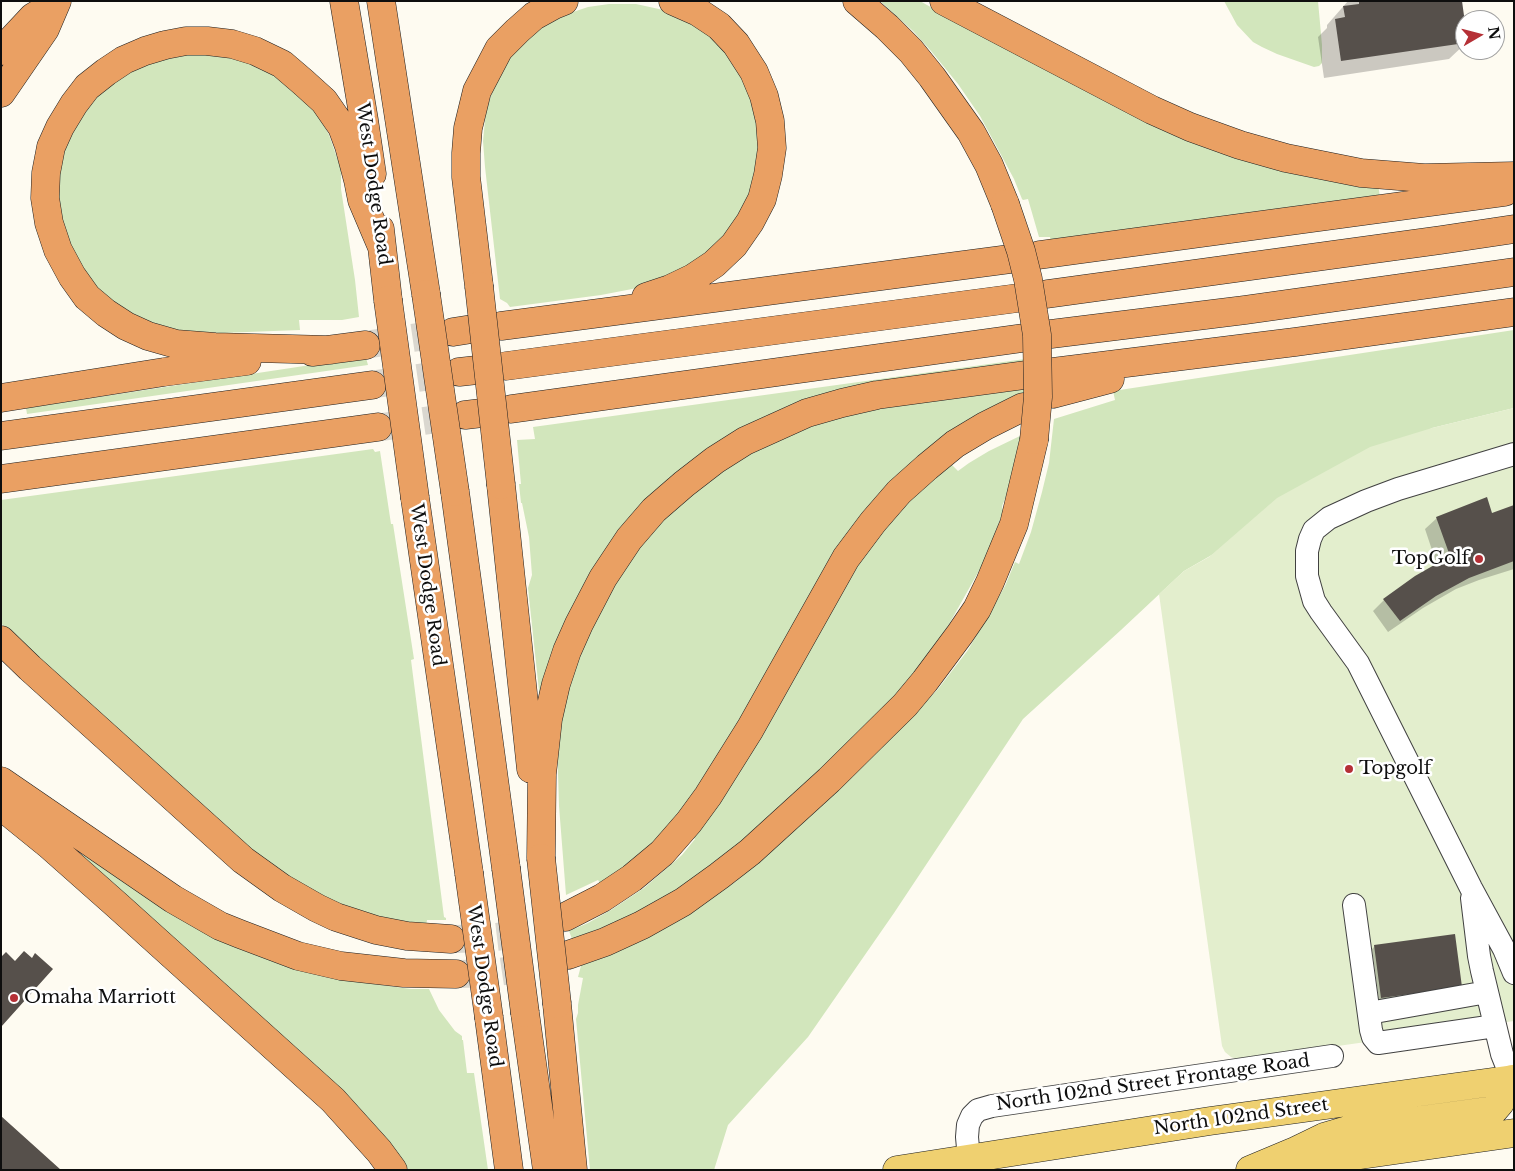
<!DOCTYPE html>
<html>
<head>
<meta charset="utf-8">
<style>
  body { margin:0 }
  #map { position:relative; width:1515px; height:1171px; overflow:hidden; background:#fefbf1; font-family:"Libre Baskerville",serif }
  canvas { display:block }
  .frame { position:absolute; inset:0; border:2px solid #0e0e0e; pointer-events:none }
  .north { position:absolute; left:1455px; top:10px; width:50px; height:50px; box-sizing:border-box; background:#fff; border:1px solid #9f9f9f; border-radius:50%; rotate:82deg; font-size:14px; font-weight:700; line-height:20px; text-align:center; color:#0e0e0e }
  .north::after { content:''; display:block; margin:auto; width:18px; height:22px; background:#b53036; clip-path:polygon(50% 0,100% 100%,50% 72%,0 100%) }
</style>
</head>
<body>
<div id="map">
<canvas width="1515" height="1171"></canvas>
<div class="frame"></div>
<div class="north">N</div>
</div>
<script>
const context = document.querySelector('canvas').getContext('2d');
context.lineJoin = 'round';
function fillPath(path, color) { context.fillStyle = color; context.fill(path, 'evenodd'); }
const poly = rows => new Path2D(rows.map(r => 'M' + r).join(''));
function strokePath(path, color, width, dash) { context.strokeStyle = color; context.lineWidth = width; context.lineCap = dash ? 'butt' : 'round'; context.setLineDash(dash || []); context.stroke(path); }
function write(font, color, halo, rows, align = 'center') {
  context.font = font + ' "Libre Baskerville",serif'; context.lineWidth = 5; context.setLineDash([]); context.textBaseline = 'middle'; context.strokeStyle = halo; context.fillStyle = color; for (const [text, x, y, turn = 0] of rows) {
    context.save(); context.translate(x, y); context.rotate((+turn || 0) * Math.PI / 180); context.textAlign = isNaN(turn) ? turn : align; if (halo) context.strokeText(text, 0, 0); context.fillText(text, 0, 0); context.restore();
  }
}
const green = poly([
  [880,1,920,1,955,21,1105,98,1378,183,1380,198,1051,244,1050,237,1039,237,1028,199,1023,200,1022,199,1014,179,993,140,980,116,958,84,931,51,913,31],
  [1224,1,1318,1,1322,45,1322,63,1319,66,1314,67,1277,54,1262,47,1253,42,1237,25],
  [609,4,636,4,668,11,690,20,715,39,733,56,760,111,763,165,727,242,658,284,601,295,510,307,507,303,500,299,485,167,483,141,486,110,499,73,516,50,542,27,567,14,588,7],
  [198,47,262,62,314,106,329,135,341,169,341,189,355,280,359,317,342,320,299,320,300,330,221,333,185,332,144,322,106,298,79,267,65,234,58,203,58,166,68,133,85,106,117,74],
  [1514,330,1514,408,1432,428,1184,571,1121,630,1023,719,894,913,808,1037,728,1125,714,1170,590,1170,576,1019,578,1013,578,1005,583,978,578,977,582,962,677,920,735,882,795,829,895,734,938,689,968,650,1005,586,1015,562,1019,564,1031,532,1042,492,1049,463,1054,419,1115,400,1113,391],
  [357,358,366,358,368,365,27,414,26,408],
  [1025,359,1025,370,871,392,663,489,540,700,528,588,532,575,529,537,522,503,521,503,519,484,521,484,517,440,535,439,533,427],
  [1026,386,1025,398,936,445,699,799,605,891,598,880,566,895,559,806,557,739,575,660,626,563,661,520,719,471,766,443,803,428,857,411],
  [1022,435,1012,487,1007,494,1002,506,1003,512,985,560,948,626,934,646,913,679,821,769,736,847,696,878,660,901,630,917,572,939,569,931,588,923,611,910,644,888,682,855,695,839,693,837,852,571,905,503,950,463,958,471,969,463,989,451],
  [373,449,375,452,380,451,391,524,393,524,414,659,411,660,444,917,446,918,446,920,427,920,425,933,299,893,9,632,1,623,1,500],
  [71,848,108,870,202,930,245,951,295,968,330,978,411,989,429,989,439,1010,455,1031,462,1036,462,1040,463,1040,467,1073,474,1073,488,1170,404,1170]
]);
const pitch = poly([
  [1514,408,1514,1021,1239,1060,1231,1057,1225,1052,1222,1046,1159,594,1184,571,1209,557,1277,498,1370,447,1432,428]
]);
const shadow = poly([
  [1348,1,1461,1,1465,31,1465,44,1449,59,1324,78,1318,37,1327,28,1327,25],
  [1514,506,1514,569,1479,580,1456,589,1423,608,1388,632,1373,611,1384,600,1437,565,1425,529,1437,518,1492,514],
  [1375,946,1458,989,1379,1000,1372,949]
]);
const building = poly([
  [1359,1,1462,1,1465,23,1465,43,1341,61,1335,19,1345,17,1343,6,1359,4],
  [1487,497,1492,513,1514,505,1514,561,1469,578,1436,596,1400,621,1383,599,1415,576,1450,556,1436,517],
  [1455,934,1462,987,1381,998,1374,945],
  [24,951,32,958,35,953,53,969,1,1027,1,957,6,952,15,961],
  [1,1116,61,1170,1,1170]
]);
const highwayTunnel = poly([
  [371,344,453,332],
  [376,384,459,372],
  [382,427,465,415],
  [455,939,487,938,512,935,540,927,565,917],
  [460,974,492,973,512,970,533,965,568,955]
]);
const minor = poly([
  [1514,454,1398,489,1366,501,1329,518,1314,530,1310,539,1307,551,1307,576,1314,601,1321,612,1358,663,1471,888,1504,949,1514,973],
  [1472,898,1479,956,1482,971,1502,1054,1512,1079],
  [1354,905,1371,1030,1373,1037,1378,1043,1495,1026],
  [1369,1013,1487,992],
  [970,1170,967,1137,968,1125,972,1116,978,1110,992,1106,1332,1056]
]);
const major = poly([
  [1283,1166,1514,1133],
  [897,1170,1210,1121,1514,1079],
  [1250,1170,1293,1152,1324,1137,1348,1130,1494,1110,1500,1103,1512,1079]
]);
const highway = poly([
  [344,1,364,120,372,174],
  [381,1,426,294],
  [857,1,887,27,911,51,932,77,971,132,989,165,1005,204],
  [944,1,1152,110,1190,127,1240,145,1286,158,1361,173,1424,178,1514,176],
  [1,51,33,17,50,7],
  [1,93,45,29,57,1],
  [380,229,388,300],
  [1039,255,1505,192],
  [479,286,466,177,466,153,468,128,477,91,499,49,517,31,534,16,554,5,564,1],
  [1047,294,1441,240,1514,229],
  [646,297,670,289,693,278,714,264,734,245,750,222,762,199,768,175,772,148,770,121,764,96,754,72,736,44,719,26,698,12,673,1],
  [501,326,1010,259],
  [453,332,472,329],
  [1051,334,1245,310,1514,272],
  [330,350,215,347,176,344,148,336,126,326,106,313,87,297,72,276,58,250,49,223,45,198,46,173,51,147,60,127,74,104,87,87,106,72,124,60,145,51,165,45,186,41,207,41,232,44,255,51,282,64,303,82,324,101,342,127,349,146,358,180,362,200,382,247],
  [312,352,366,345],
  [506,366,1018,298],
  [459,372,477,370],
  [1053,372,1295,342,1514,312],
  [1053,394,1110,379],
  [1,398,164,372,247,361],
  [511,409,1023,338],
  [465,415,482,413],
  [1,436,372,385],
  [1,479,378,427],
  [501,485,531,769],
  [455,492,506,868],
  [415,498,469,873],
  [1,640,30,668,243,860,282,888,317,908,336,917,376,930,407,936,451,939],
  [1,781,173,899,220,926,240,934,298,956,341,966,404,973,456,974],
  [1,806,48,844,118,906,333,1100,379,1151,393,1170],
  [541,858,542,774,548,719,556,684,567,651,579,624,603,578,629,539,654,510,684,484,715,460,745,441,807,413,842,403,877,395,1025,375],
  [565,917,602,898,632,878,662,853,689,822,708,796,750,729,846,558,873,522,899,492,927,467,955,444,985,426,1023,407],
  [568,955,605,942,642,925,683,902,719,876,750,852,829,780,905,705,925,681,960,634,977,609,990,582,1014,524,1034,440],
  [557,1004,573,1170],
  [525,1013,547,1170],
  [489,1018,509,1170]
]);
const highwayBridge = poly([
  [1005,204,1021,251,1028,279,1037,335,1038,397,1034,440],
  [479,286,501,485],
  [426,294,455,492],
  [388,300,415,498],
  [541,858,557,1004],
  [506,868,525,1013],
  [469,873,489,1018]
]);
const markers = [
  [1479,559,5,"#b53036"],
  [1349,769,5,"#b53036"],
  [14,998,5,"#b53036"]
];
const streetNames = [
  ["West Dodge Road",373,184,82],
  ["West Dodge Road",427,585,82],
  ["West Dodge Road",484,986,82],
  ["North 102nd Street Frontage Road",1153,1083,-8],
  ["North 102nd Street",1241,1117,-8]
];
const poiNames = [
  ["TopGolf",1469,559,"right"],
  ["Topgolf",1359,769],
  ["Omaha Marriott",24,998]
];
fillPath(green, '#d2e6bc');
fillPath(pitch, '#e3eecd');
fillPath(shadow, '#0003');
fillPath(building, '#56504b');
strokePath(highwayTunnel, '#dad7cf', 28, [28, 14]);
strokePath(minor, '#414141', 24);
strokePath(major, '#1f1f1f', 29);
strokePath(highway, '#1f1f1f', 29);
strokePath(minor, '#fff', 22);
strokePath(major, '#efd070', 28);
strokePath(highway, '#eaa063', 28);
strokePath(highwayBridge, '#1f1f1f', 29, []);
strokePath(highwayBridge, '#eaa063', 28);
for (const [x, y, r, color] of markers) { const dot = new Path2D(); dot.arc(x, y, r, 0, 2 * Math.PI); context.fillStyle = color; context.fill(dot); strokePath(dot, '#fff', 2); }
write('18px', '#0e0e0e', '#fff', streetNames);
write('18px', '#0e0e0e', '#fff', poiNames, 'left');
</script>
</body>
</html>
